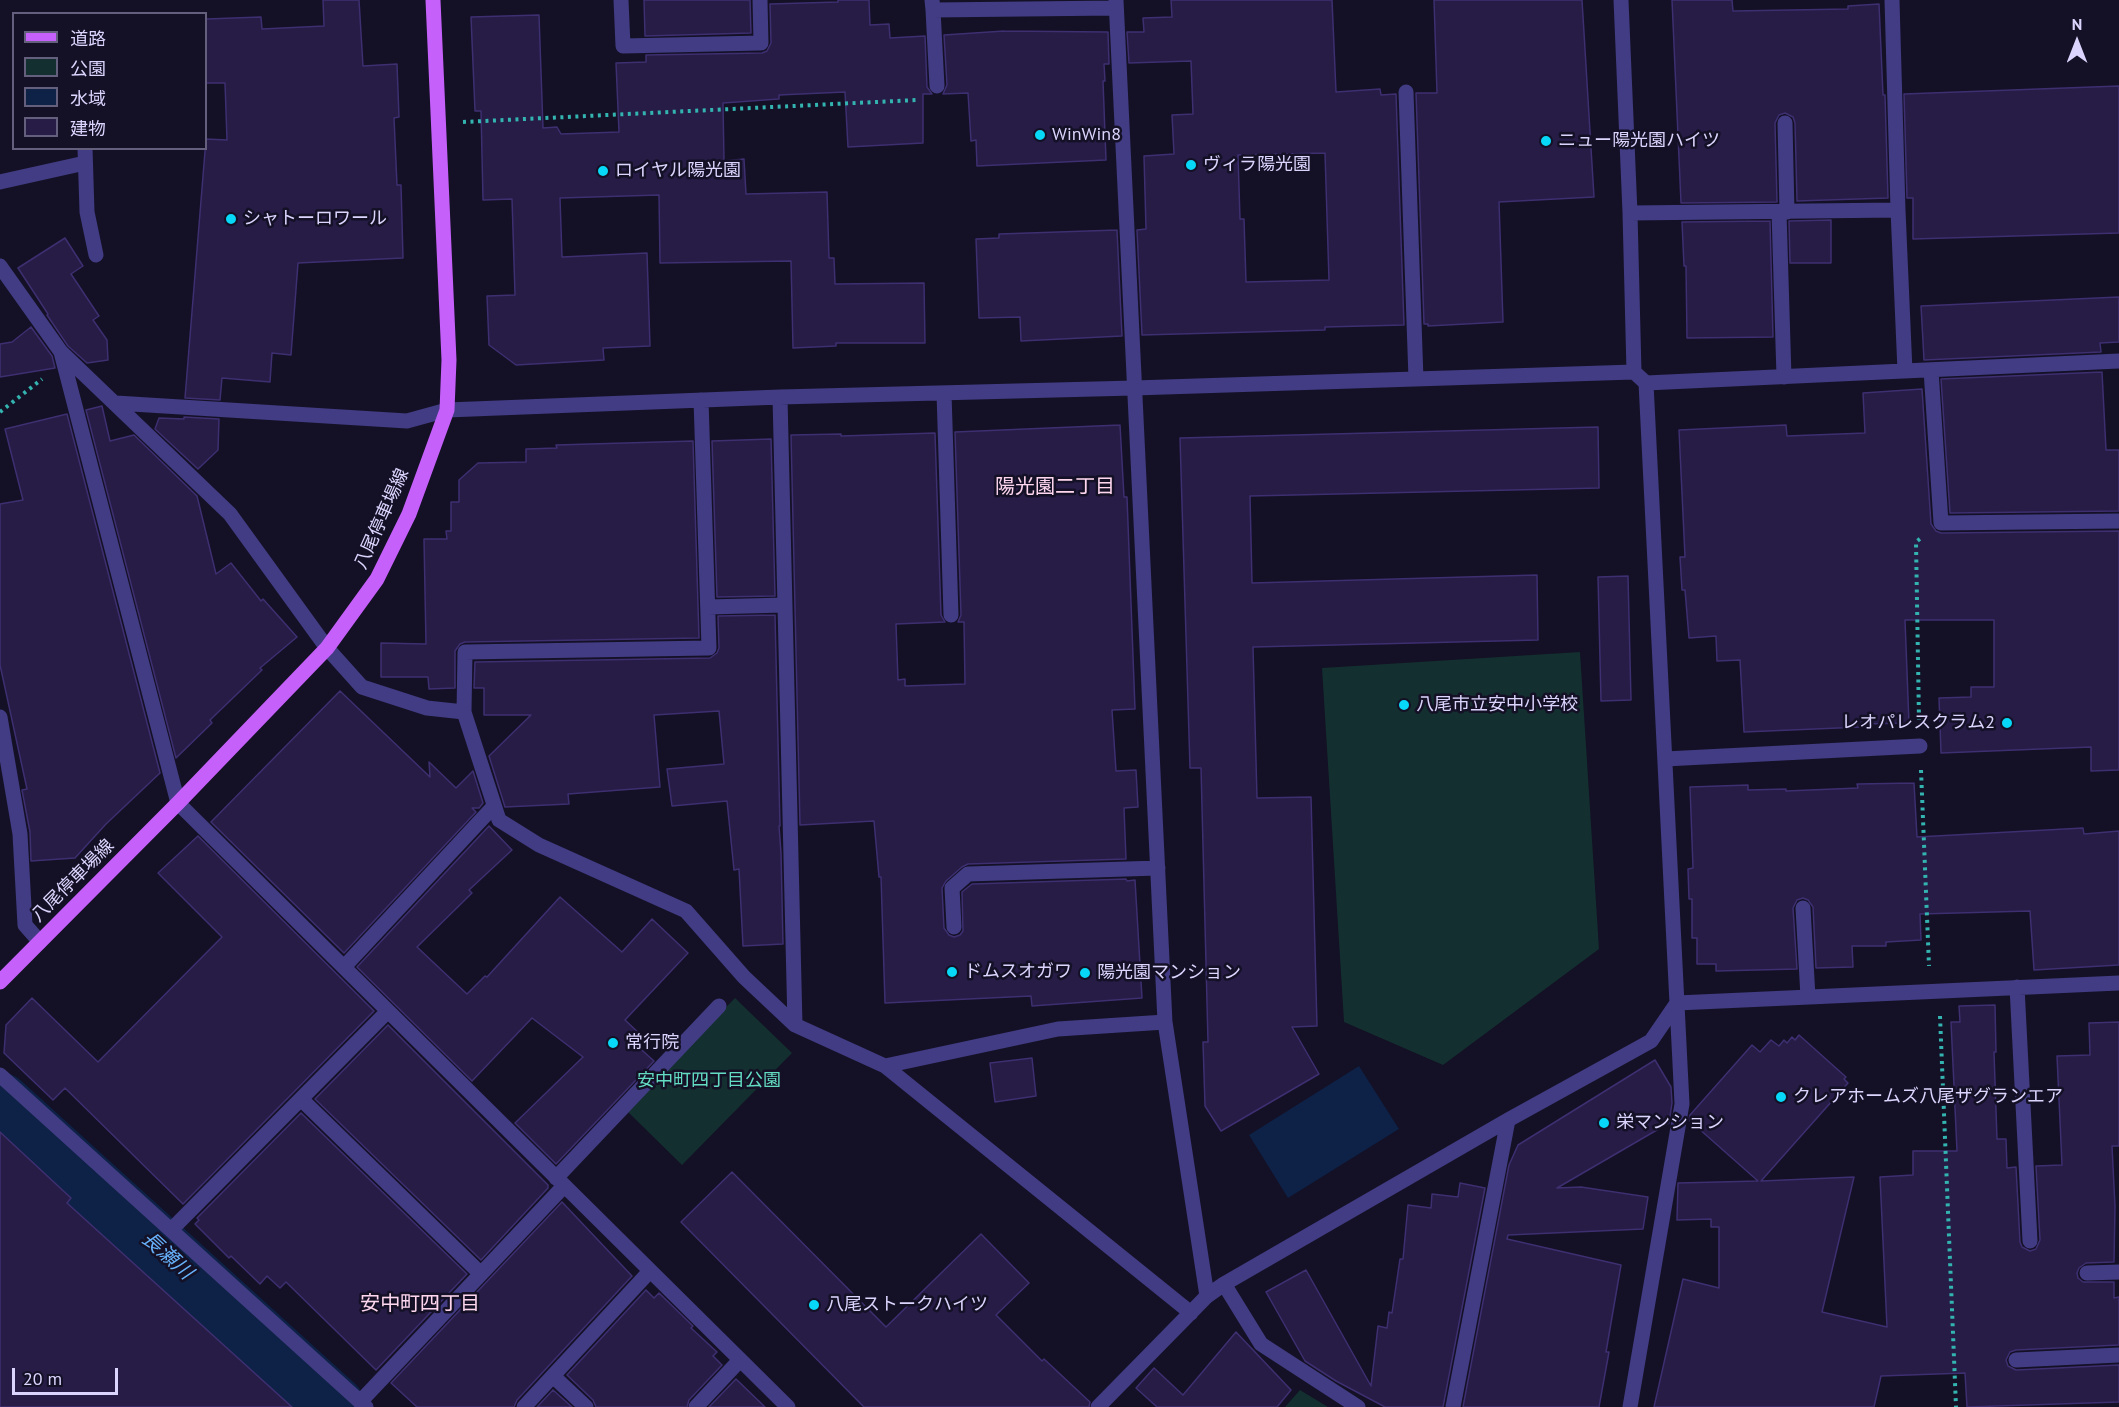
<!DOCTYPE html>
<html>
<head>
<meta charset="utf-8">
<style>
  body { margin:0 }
  #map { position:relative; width:2119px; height:1407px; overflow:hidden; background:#141025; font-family:"PT Sans","Noto Sans JP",sans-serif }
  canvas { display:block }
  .legend { position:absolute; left:12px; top:12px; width:195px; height:138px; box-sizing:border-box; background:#141025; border:2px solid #645f7c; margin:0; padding:8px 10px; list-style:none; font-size:18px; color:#dbd5fe }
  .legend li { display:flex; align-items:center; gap:12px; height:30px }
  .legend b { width:30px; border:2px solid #645f7c }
  .north { position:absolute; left:2047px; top:12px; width:60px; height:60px; -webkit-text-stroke:4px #141025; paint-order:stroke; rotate:0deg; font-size:16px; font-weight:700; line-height:24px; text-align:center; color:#dbd5fe }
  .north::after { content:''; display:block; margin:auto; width:21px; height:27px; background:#dbd5fe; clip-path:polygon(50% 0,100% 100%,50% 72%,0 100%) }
  .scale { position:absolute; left:12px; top:1368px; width:106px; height:27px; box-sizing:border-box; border:3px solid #dbd5fe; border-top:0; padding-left:8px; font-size:18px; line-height:21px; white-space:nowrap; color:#dbd5fe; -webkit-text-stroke:4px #141025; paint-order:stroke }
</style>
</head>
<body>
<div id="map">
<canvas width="2119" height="1407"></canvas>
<ul class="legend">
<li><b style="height:8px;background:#c560fa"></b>道路</li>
<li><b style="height:16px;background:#132f2f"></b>公園</li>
<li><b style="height:16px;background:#0e2146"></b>水域</li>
<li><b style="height:16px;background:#261c46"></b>建物</li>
</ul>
<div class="north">N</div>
<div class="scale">20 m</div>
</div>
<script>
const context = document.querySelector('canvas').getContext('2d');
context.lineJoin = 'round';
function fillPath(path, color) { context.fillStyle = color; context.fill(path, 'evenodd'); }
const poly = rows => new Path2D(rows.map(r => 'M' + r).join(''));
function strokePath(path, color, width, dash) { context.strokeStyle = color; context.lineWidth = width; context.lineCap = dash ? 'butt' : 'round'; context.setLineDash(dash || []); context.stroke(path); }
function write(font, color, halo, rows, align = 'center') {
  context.font = font + ' "PT Sans","Noto Sans JP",sans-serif'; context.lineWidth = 5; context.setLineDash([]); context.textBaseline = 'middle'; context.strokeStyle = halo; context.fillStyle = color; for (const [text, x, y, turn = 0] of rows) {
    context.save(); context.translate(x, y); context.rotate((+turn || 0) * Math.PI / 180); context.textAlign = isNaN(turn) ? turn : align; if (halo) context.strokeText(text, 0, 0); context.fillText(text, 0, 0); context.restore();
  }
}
const green = poly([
  [1580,652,1599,949,1443,1065,1344,1022,1322,668],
  [735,998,792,1053,682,1165,626,1110],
  [1300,1390,1328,1407,1285,1407]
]);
const water = poly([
  [1359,1066,1399,1129,1288,1198,1249,1135]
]);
const river = poly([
  [0,1104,334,1407]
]);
const building = poly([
  [323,0,359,0,363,66,397,64,399,117,394,118,397,185,401,185,403,258,298,263,291,355,272,353,270,382,222,378,220,400,185,398,206,139,227,140,225,83,206,83,206,19,261,17,262,29,324,26,323,0],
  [644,0,750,0,751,33,645,36,644,0],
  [838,0,869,0,870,25,889,24,890,38,925,36,927,87,932,94,923,94,923,143,848,147,845,92,779,95,779,99,723,103,724,161,744,159,746,194,827,192,829,258,834,258,835,284,924,283,925,343,836,343,836,346,793,348,791,261,660,263,659,195,560,198,562,257,647,253,650,346,603,348,604,360,516,365,489,345,487,296,515,295,512,199,483,200,481,111,475,111,471,17,539,15,543,128,557,127,561,134,619,132,616,63,646,62,646,55,762,53,767,51,771,43,770,4,838,2,838,0],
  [1171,0,1332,0,1336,92,1380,89,1381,95,1396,94,1404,325,1325,327,1325,330,1142,335,1137,230,1146,229,1144,156,1174,154,1172,115,1193,114,1191,61,1129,63,1127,32,1144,32,1143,18,1172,17,1171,0],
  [1325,153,1329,280,1246,282,1244,219,1240,219,1238,155,1325,153],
  [1434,0,1582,0,1594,197,1499,202,1503,322,1428,326,1428,324,1424,324,1416,93,1437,93,1434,0],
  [1672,0,1732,0,1733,11,1848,9,1848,6,1879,4,1883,95,1885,95,1888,198,1797,201,1795,123,1793,117,1785,113,1779,115,1775,123,1777,202,1681,203,1672,0],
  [1004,31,1108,32,1109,64,1104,64,1105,81,1103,81,1106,160,977,166,976,140,971,141,968,93,943,94,947,85,944,35,1004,31],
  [2119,86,2119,233,1913,239,1913,198,1907,198,1904,94,2119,86],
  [1831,220,1831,263,1790,263,1789,221,1831,220],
  [1770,221,1773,337,1687,338,1686,266,1684,266,1682,222,1770,221],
  [1117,230,1122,336,1021,341,1020,317,979,318,976,239,999,238,999,234,1117,230],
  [65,238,83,266,71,274,99,316,93,320,107,340,108,360,87,363,68,346,47,315,48,314,18,268,65,238],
  [2119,297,2119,342,2100,343,2101,352,1924,360,1921,306,2119,297],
  [31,327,52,356,55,368,0,377,0,344,12,342,31,327],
  [2102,372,2106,450,2119,450,2119,511,1950,513,1941,379,2102,372],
  [1922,389,1931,524,1936,531,1941,533,2119,531,2119,770,2091,771,2091,747,1941,753,1939,698,1971,697,1971,687,1994,687,1994,620,1905,620,1909,723,1862,724,1862,727,1744,732,1740,660,1717,661,1716,636,1689,638,1685,590,1682,590,1680,557,1685,557,1679,430,1786,425,1787,436,1865,433,1863,393,1922,389],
  [102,406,110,441,134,435,197,496,216,574,231,563,261,601,263,599,297,637,260,668,262,670,210,720,212,723,176,758,86,410,102,406],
  [67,414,160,773,106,824,75,858,31,861,30,832,22,790,27,789,0,665,0,504,23,500,5,429,67,414],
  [184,417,219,419,218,450,198,469,155,429,159,418,184,419,184,417],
  [1120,425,1124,497,1127,497,1135,709,1112,710,1116,771,1136,770,1138,807,1124,808,1126,859,968,864,962,867,946,881,942,888,944,928,949,935,954,937,960,935,963,931,962,892,972,884,1126,879,1127,881,1135,880,1142,998,1032,1006,1031,996,885,1003,881,877,879,877,874,821,800,825,791,435,841,434,841,436,935,433,941,615,945,622,896,624,898,680,905,679,905,686,965,684,964,622,958,622,961,615,955,432,1120,425],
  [1598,427,1599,488,1250,496,1252,583,1537,575,1538,640,1253,647,1257,798,1311,797,1317,1026,1292,1027,1319,1074,1221,1131,1205,1106,1203,1042,1208,1042,1201,768,1190,768,1180,438,1598,427],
  [771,439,775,596,717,597,712,441,771,439],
  [693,441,699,638,465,642,460,644,455,651,455,688,429,689,428,677,381,677,381,643,426,644,424,539,447,539,446,531,451,531,451,502,459,502,459,480,478,463,526,462,526,449,557,448,556,445,693,441],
  [1628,576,1631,700,1601,701,1598,577,1628,576],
  [775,615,780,826,779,826,781,853,783,944,743,946,739,869,734,870,727,801,672,806,667,769,724,764,719,711,654,715,660,787,568,794,569,804,505,807,489,756,531,715,484,715,484,688,474,688,475,662,710,658,717,653,719,648,718,616,775,615],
  [340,691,430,777,429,762,456,788,473,771,483,803,479,808,472,808,476,812,344,953,211,822,340,691],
  [1914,783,1917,837,2083,828,2084,834,2119,831,2119,965,2034,970,2030,911,1920,914,1921,940,1886,942,1886,946,1852,946,1853,967,1816,968,1813,907,1808,900,1803,898,1797,900,1793,908,1797,969,1716,971,1716,964,1697,964,1697,938,1692,938,1692,899,1689,899,1688,869,1693,868,1690,787,1748,785,1748,790,1786,789,1786,791,1858,788,1857,784,1914,783],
  [489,826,512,850,469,890,472,893,417,947,467,994,485,976,487,977,560,897,622,952,652,919,688,953,625,1020,641,1035,634,1043,654,1061,556,1164,515,1123,583,1057,532,1018,472,1081,357,967,489,826],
  [198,836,374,1011,183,1204,65,1088,53,1100,4,1053,6,1025,32,998,98,1062,222,937,158,873,198,836],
  [1995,1005,1996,1052,1994,1052,1997,1139,2006,1139,2007,1168,2016,1167,2020,1242,2022,1247,2030,1251,2036,1249,2040,1240,2036,1166,2062,1165,2057,1056,2090,1055,2089,1023,2119,1022,2119,1146,2112,1146,2115,1206,2114,1262,2086,1263,2079,1268,2077,1273,2078,1278,2083,1282,2114,1282,2114,1298,2119,1297,2119,1345,2016,1350,2010,1352,2006,1360,2008,1366,2016,1370,2119,1365,2119,1402,1967,1407,1965,1373,1881,1376,1874,1407,1654,1407,1683,1279,1719,1288,1719,1227,1711,1227,1711,1219,1677,1220,1678,1183,1758,1181,1689,1120,1690,1115,1752,1045,1760,1052,1771,1040,1779,1046,1784,1040,1787,1043,1792,1037,1795,1040,1799,1035,1846,1077,1844,1079,1848,1083,1761,1181,1854,1177,1822,1312,1887,1327,1880,1177,1913,1175,1913,1151,1957,1151,1951,1022,1960,1022,1959,1006,1995,1005],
  [388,1025,548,1185,548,1188,481,1260,315,1099,388,1025],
  [1032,1058,1036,1096,995,1102,990,1063,1032,1058],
  [1655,1060,1671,1087,1672,1103,1669,1123,1557,1188,1581,1187,1648,1197,1643,1229,1508,1235,1507,1239,1621,1265,1606,1352,1609,1352,1599,1407,1463,1407,1509,1165,1518,1145,1655,1060],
  [301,1113,467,1274,376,1370,286,1282,280,1288,267,1276,260,1284,231,1256,229,1258,195,1224,199,1220,197,1218,301,1113],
  [0,1132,71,1198,67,1203,292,1407,0,1407,0,1132],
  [732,1172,886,1327,981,1234,1029,1283,996,1315,1042,1361,1044,1359,1090,1402,1089,1407,864,1407,681,1222,732,1172],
  [1460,1183,1485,1188,1443,1407,1385,1407,1336,1381,1305,1361,1266,1292,1306,1270,1371,1386,1378,1326,1387,1328,1389,1312,1392,1313,1400,1259,1403,1259,1408,1205,1431,1208,1432,1194,1458,1197,1460,1183],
  [562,1202,632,1276,517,1400,514,1407,417,1407,391,1383,562,1202],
  [646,1290,654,1298,659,1293,693,1326,691,1328,717,1352,713,1356,722,1365,689,1400,687,1407,596,1407,593,1400,567,1375,646,1290],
  [1236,1332,1291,1390,1277,1407,1157,1407,1136,1388,1154,1368,1183,1395,1236,1332],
  [736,1379,765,1407,709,1407,736,1379],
  [553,1390,572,1407,537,1407,553,1390]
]);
const path = poly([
  [463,122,917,100],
  [0,412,42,379],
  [1919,720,1916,542,1921,538],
  [1921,770,1929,966],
  [1940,1016,1956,1407]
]);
const minor = poly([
  [621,0,623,46,761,43,760,0],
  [932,0,933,10,1116,8],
  [1116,0,1165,1022,1207,1296],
  [1621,0,1630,213,1634,372],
  [1892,0,1898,210,1905,371],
  [933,10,937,86],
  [1406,92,1416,379],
  [1785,123,1787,212],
  [85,148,87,212,96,255],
  [0,182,85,163],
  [1779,212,1784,377],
  [1630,213,1898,210],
  [0,266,61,352,230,514,327,648,362,687,427,708,464,712,499,820,539,845,686,911,744,977,795,1025,885,1066,1191,1313],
  [61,352,178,803,788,1407],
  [1931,370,1941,523,2119,521],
  [1646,383,2119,361],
  [944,393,951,615],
  [780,397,795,1025],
  [116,403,407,421,447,410,780,397,1134,388,1634,372,1646,383,1682,1104,1630,1407],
  [708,607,785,605],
  [464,712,465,652,709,648,701,400],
  [0,717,20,834,25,925,40,942],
  [1665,759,1920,746],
  [1803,908,1808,997],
  [954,927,952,888,968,874,1158,868],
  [344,967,494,806],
  [2017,987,2030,1241],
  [885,1066,1058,1029,1165,1022],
  [0,1075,366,1407],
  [301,1099,481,1274],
  [556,1178,719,1006],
  [171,1230,388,1011],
  [2087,1273,2119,1272],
  [1224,1284,1261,1344,1358,1407],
  [2016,1360,2119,1355],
  [553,1376,586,1407],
  [360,1402,564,1186],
  [524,1407,650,1271],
  [696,1407,740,1360],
  [1098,1407,1207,1296,1224,1284,1508,1120,1651,1041,1677,1003,2119,983],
  [1453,1407,1508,1120]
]);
const major = poly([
  [0,982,178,803,327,648,377,579,409,514,447,410,449,360,433,0]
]);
const markers = [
  [1040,135,6,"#08d8f7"],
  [1546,141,6,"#08d8f7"],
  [1191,165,6,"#08d8f7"],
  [603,171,6,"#08d8f7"],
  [231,219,6,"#08d8f7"],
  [1404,705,6,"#08d8f7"],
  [2007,723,6,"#08d8f7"],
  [952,972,6,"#08d8f7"],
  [1085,973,6,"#08d8f7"],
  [613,1043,6,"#08d8f7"],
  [1781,1097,6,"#08d8f7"],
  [1604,1123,6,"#08d8f7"],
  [814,1305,6,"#08d8f7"]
];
const poiNames = [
  ["WinWin8",1052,135],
  ["ニュー陽光園ハイツ",1558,141],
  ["ヴィラ陽光園",1203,165],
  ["ロイヤル陽光園",615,171],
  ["シャトーロワール",243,219],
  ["八尾市立安中小学校",1416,705],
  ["レオパレスクラム2",1995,723,"right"],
  ["ドムスオガワ",964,972],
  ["陽光園マンション",1097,973],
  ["常行院",625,1043],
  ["クレアホームズ八尾ザグランエア",1793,1097],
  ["栄マンション",1616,1123],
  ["八尾ストークハイツ",826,1305]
];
const streetNames = [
  ["八尾停車場線",382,519,-66],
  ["八尾停車場線",73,881,-45]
];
const parkNames = [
  ["安中町四丁目公園",709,1081]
];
const neighbourhoodNames = [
  ["陽光園二丁目",1055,487],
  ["安中町四丁目",420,1304]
];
const waterNames = [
  ["長瀬川",167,1256,42]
];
fillPath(green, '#132f2f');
fillPath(water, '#0e2146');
strokePath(river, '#0e2146', 63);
fillPath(building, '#261c46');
strokePath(building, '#3e2f71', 1.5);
strokePath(path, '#33b4b0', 4, [3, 4.5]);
strokePath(minor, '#413c83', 15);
strokePath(major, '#c560fa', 15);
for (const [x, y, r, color] of markers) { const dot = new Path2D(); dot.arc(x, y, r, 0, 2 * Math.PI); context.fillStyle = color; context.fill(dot); strokePath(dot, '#141025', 2); }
write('18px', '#dbd5fe', '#141025', poiNames, 'left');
write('18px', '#dbd5fe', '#141025', streetNames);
write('18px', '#63dcc2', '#141025', parkNames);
write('20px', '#fed7ef', '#141025', neighbourhoodNames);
write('italic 20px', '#67b1fa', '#141025', waterNames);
</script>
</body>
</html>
